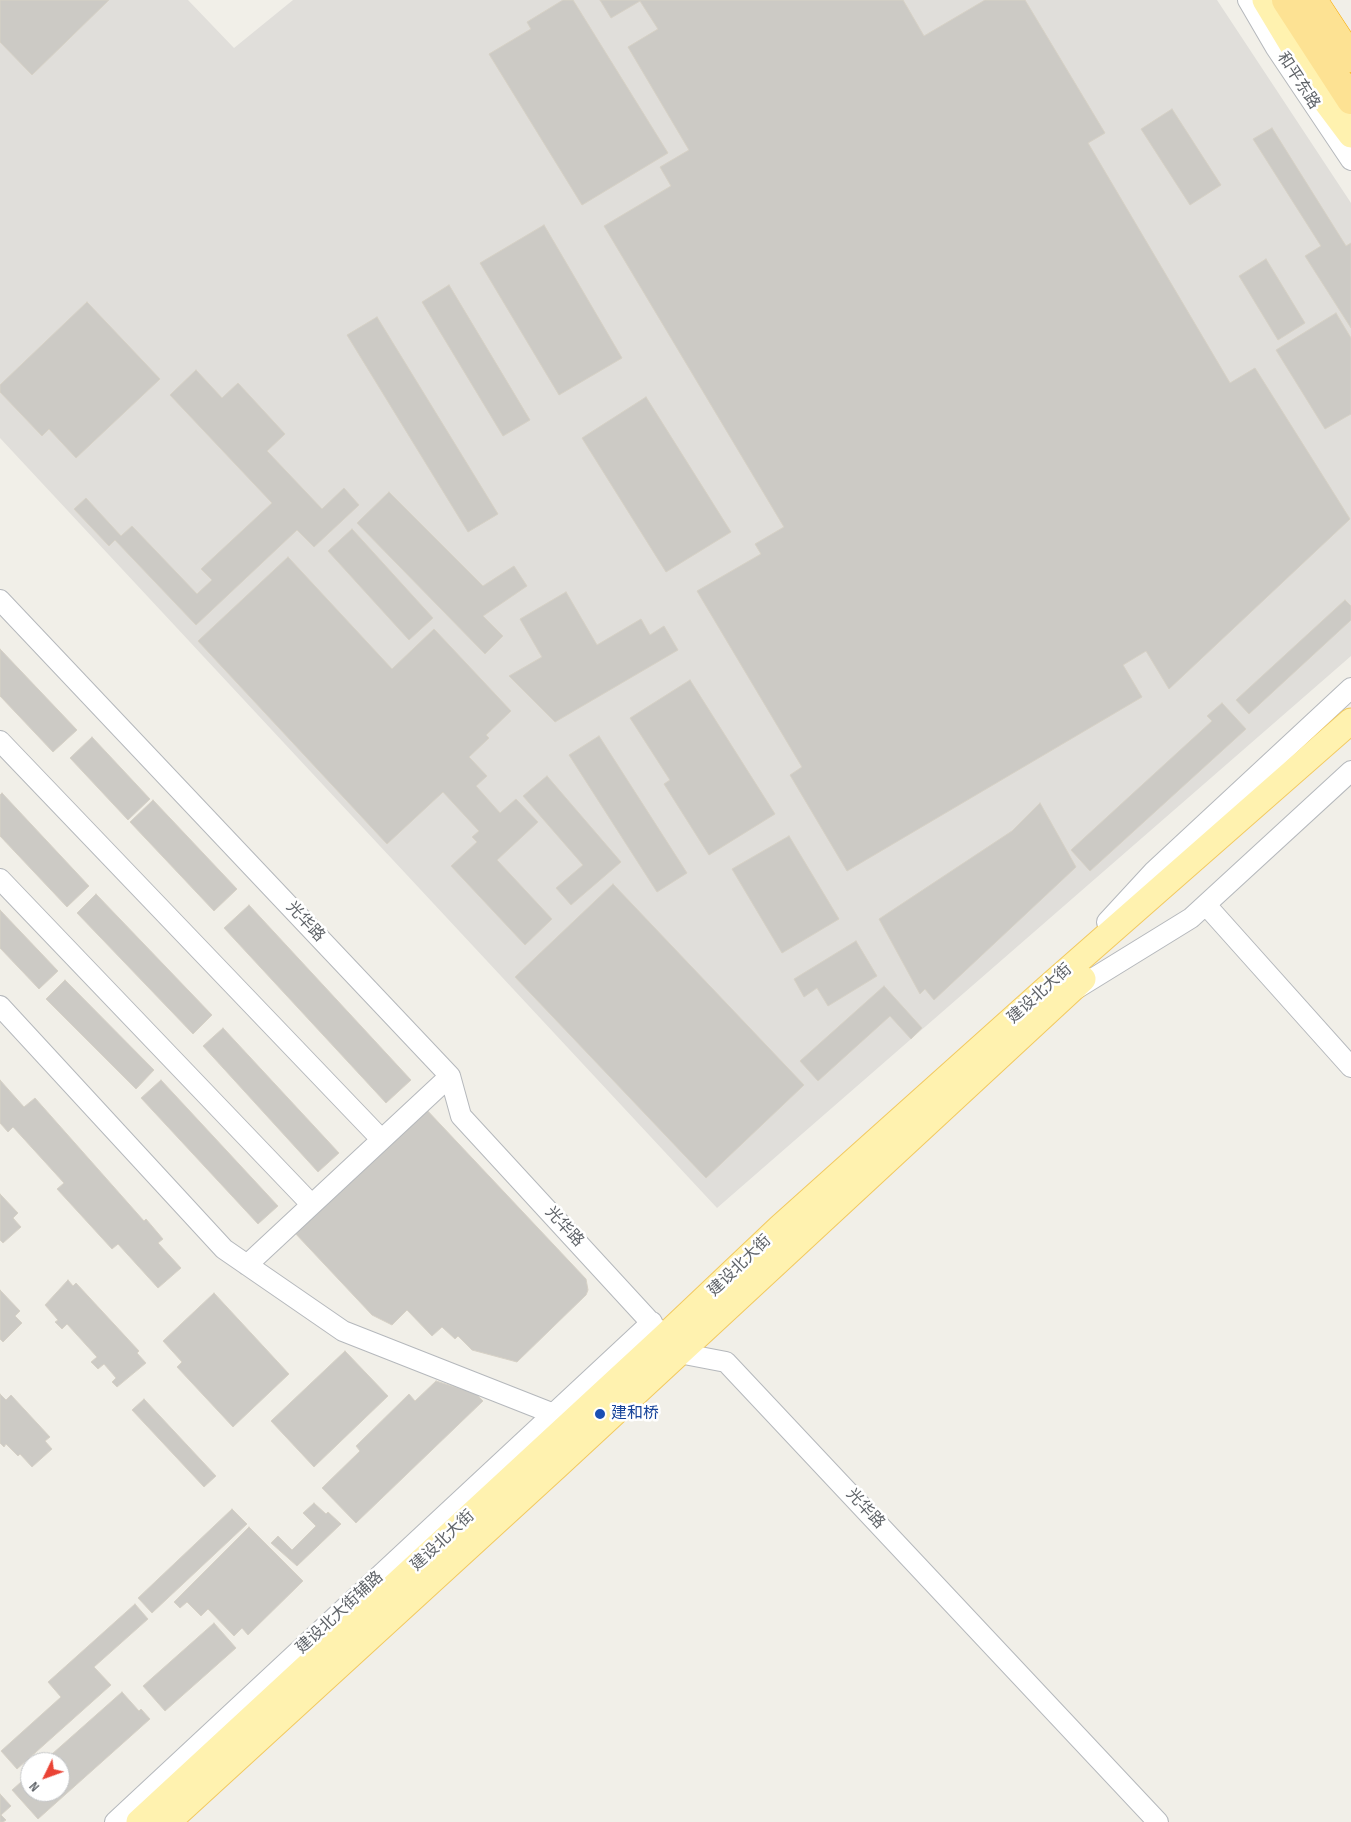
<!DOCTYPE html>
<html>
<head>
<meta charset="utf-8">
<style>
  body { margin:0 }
  #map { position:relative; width:1351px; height:1822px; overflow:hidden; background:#f1efe8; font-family:"Sofia Sans Condensed",sans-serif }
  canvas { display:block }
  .north { position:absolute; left:20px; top:1752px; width:50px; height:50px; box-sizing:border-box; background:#fff; border:1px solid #bfc1c3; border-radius:50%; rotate:228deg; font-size:14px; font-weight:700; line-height:20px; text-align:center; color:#5f6368 }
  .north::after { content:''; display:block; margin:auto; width:18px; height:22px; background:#ea4335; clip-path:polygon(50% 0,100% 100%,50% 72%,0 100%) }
</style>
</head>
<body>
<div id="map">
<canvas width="1351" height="1822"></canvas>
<div class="north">N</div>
</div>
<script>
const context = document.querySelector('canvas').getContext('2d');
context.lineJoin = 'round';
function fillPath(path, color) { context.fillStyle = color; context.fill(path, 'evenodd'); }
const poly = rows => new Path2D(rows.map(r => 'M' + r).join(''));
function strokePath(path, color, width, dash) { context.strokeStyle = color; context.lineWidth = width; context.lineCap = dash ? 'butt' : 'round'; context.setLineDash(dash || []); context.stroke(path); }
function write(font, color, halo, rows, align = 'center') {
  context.font = font + ' "Sofia Sans Condensed","Noto Sans SC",sans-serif'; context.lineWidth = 5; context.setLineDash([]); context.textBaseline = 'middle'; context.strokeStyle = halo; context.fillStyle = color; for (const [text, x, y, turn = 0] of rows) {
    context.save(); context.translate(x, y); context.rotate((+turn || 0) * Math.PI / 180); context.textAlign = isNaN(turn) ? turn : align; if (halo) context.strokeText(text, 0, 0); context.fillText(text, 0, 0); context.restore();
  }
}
const industrial = poly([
  [0,0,188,0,234,48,293,0,1217,0,1351,203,1351,656,717,1208,0,438]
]);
const building = poly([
  [0,0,109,0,32,75,0,42,0,0],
  [563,0,573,0,668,153,582,205,489,54,531,29,527,22,563,0],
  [600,0,903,0,924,36,985,0,1025,0,1105,133,1088,143,1230,383,1255,368,1350,519,1169,689,1146,651,1123,665,1142,697,847,871,790,775,802,767,697,591,761,554,755,544,784,527,604,226,671,186,660,167,689,150,628,47,658,29,640,1,611,18,600,0],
  [1172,109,1221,185,1190,205,1141,129,1172,109],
  [1272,128,1346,246,1351,243,1351,328,1305,256,1321,246,1253,139,1272,128],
  [544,225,622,358,559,395,480,263,544,225],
  [1266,259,1305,323,1278,340,1239,276,1266,259],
  [449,285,530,420,503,436,422,302,449,285],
  [87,302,160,379,76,458,49,429,42,436,0,392,0,385,87,302],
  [1336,313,1351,338,1351,414,1325,429,1276,350,1336,313],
  [377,317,498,514,468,532,347,335,377,317],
  [196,370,222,398,238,383,285,434,267,451,322,509,344,488,359,505,314,547,297,530,196,625,115,540,109,546,74,509,86,498,121,536,132,526,197,594,212,580,201,569,272,503,170,395,196,370],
  [646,397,731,532,666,572,582,438,646,397],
  [389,492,483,586,514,566,527,586,483,616,503,636,485,654,357,523,389,492],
  [352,529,433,618,409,640,328,551,352,529],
  [288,557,392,669,434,629,511,711,486,735,489,738,469,757,487,776,476,786,500,813,516,799,538,822,497,860,552,919,525,945,451,866,477,842,472,837,479,831,443,792,387,844,198,641,288,557],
  [566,592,597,645,641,619,650,635,664,626,678,650,555,722,509,676,542,657,520,619,566,592],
  [1345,600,1351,606,1351,620,1249,714,1236,700,1345,600],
  [0,649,77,730,53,752,0,696,0,649],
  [690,680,775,814,709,855,664,784,670,780,630,718,690,680],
  [1222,703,1246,729,1090,871,1071,850,1212,721,1207,716,1222,703],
  [599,736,687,873,657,892,569,755,599,736],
  [92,737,150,799,128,820,70,758,92,737],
  [547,776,621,862,571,905,556,888,583,865,523,796,547,776],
  [2,793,89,886,67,907,0,836,0,795,2,793],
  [153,800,237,889,214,911,130,822,153,800],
  [1040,803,1076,867,934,1000,925,989,920,994,879,919,1012,831,1040,803],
  [789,836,839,919,782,953,732,869,789,836],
  [613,884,804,1085,706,1178,515,977,613,884],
  [96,894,212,1015,193,1034,77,913,96,894],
  [249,905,411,1080,386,1103,224,928,249,905],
  [0,910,58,971,39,989,0,948,0,910],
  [856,941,877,976,828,1006,817,988,804,997,794,979,856,941],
  [65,980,154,1070,136,1089,46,999,65,980],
  [884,986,922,1028,911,1039,890,1016,818,1081,800,1061,884,986],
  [223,1028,339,1153,318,1172,203,1046,223,1028],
  [0,1080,24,1107,35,1098,144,1221,146,1219,163,1239,158,1243,181,1268,158,1288,118,1244,112,1249,57,1189,64,1183,13,1127,8,1132,0,1123,0,1080],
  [161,1080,278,1206,258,1224,141,1098,161,1080],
  [425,1108,586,1279,588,1290,586,1295,517,1362,472,1350,458,1336,455,1339,442,1327,432,1336,407,1310,392,1325,372,1315,294,1232,425,1108],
  [0,1194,18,1213,13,1218,21,1227,3,1243,0,1240,0,1194],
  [68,1280,73,1286,76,1283,139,1351,137,1353,146,1363,117,1387,112,1382,116,1378,104,1364,98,1369,91,1362,97,1357,67,1324,62,1329,55,1322,58,1320,45,1305,68,1280],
  [0,1290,20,1311,15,1316,22,1323,3,1342,0,1339,0,1290],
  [214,1293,289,1374,233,1427,177,1367,182,1362,163,1341,214,1293],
  [345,1351,388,1396,314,1467,271,1421,345,1351],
  [436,1381,475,1393,483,1401,356,1523,322,1488,360,1451,356,1446,409,1394,415,1401,436,1381],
  [0,1394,6,1400,11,1395,50,1437,45,1441,52,1449,32,1467,20,1454,18,1456,6,1444,4,1447,0,1443,0,1394],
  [144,1399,216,1476,204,1487,132,1410,144,1399],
  [314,1503,326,1514,328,1512,341,1524,297,1566,271,1543,278,1536,292,1550,316,1526,303,1513,314,1503],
  [232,1509,247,1524,152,1613,138,1598,232,1509],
  [249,1527,303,1581,248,1635,242,1628,234,1636,208,1609,201,1616,187,1602,180,1608,174,1602,249,1527],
  [135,1604,148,1619,94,1667,111,1685,17,1769,1,1751,61,1697,48,1682,135,1604],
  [214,1623,236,1648,165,1711,143,1686,214,1623],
  [122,1692,139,1711,141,1709,150,1719,38,1819,12,1790,30,1774,30,1792,60,1792,60,1762,43,1762,122,1692],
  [0,1794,11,1806,1,1815,6,1820,3,1822,0,1822,0,1794]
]);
const minor = poly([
  [1248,0,1276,48,1351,160],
  [0,600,450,1076,461,1116,679,1353,726,1362,1158,1822],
  [0,741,381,1139],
  [0,879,311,1204],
  [1206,905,1351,1067],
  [1107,922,1154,871,1351,688],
  [1071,992,1191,918,1351,771],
  [0,1006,224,1249,343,1331,564,1418],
  [247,1265,450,1076],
  [115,1822,652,1322]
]);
const major = poly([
  [1265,0,1327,103,1351,135],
  [139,1822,665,1336,780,1227,1047,988,1351,721],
  [168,1822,556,1467,1083,979]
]);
const highway = poly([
  [1286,0,1351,100],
  [1313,0,1351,58]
]);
const markers = [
  [600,1414,6,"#1a4fb4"]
];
const streetNames = [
  ["和平东路",1298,81,57],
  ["光华路",305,922,47],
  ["建设北大街",1040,994,-42],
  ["光华路",564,1227,47],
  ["建设北大街",740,1266,-44],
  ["光华路",865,1509,47],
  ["建设北大街",443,1541,-43],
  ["建设北大街辅路",340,1613,-43]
];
const transitNames = [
  ["建和桥",611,1414]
];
fillPath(industrial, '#e0deda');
fillPath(building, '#cccac5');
strokePath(building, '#d6d1c6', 1);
strokePath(minor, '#b5b8bc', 22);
strokePath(major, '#f2c960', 27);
strokePath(highway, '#f9ab00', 29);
strokePath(minor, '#fff', 20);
strokePath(major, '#fff2af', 25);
strokePath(highway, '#fde293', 28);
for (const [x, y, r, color] of markers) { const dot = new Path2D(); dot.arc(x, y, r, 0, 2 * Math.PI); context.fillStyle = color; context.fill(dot); strokePath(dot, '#fff', 2); }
write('16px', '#5f6368', '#fff', streetNames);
write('16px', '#164399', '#fff', transitNames, 'left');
</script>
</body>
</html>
